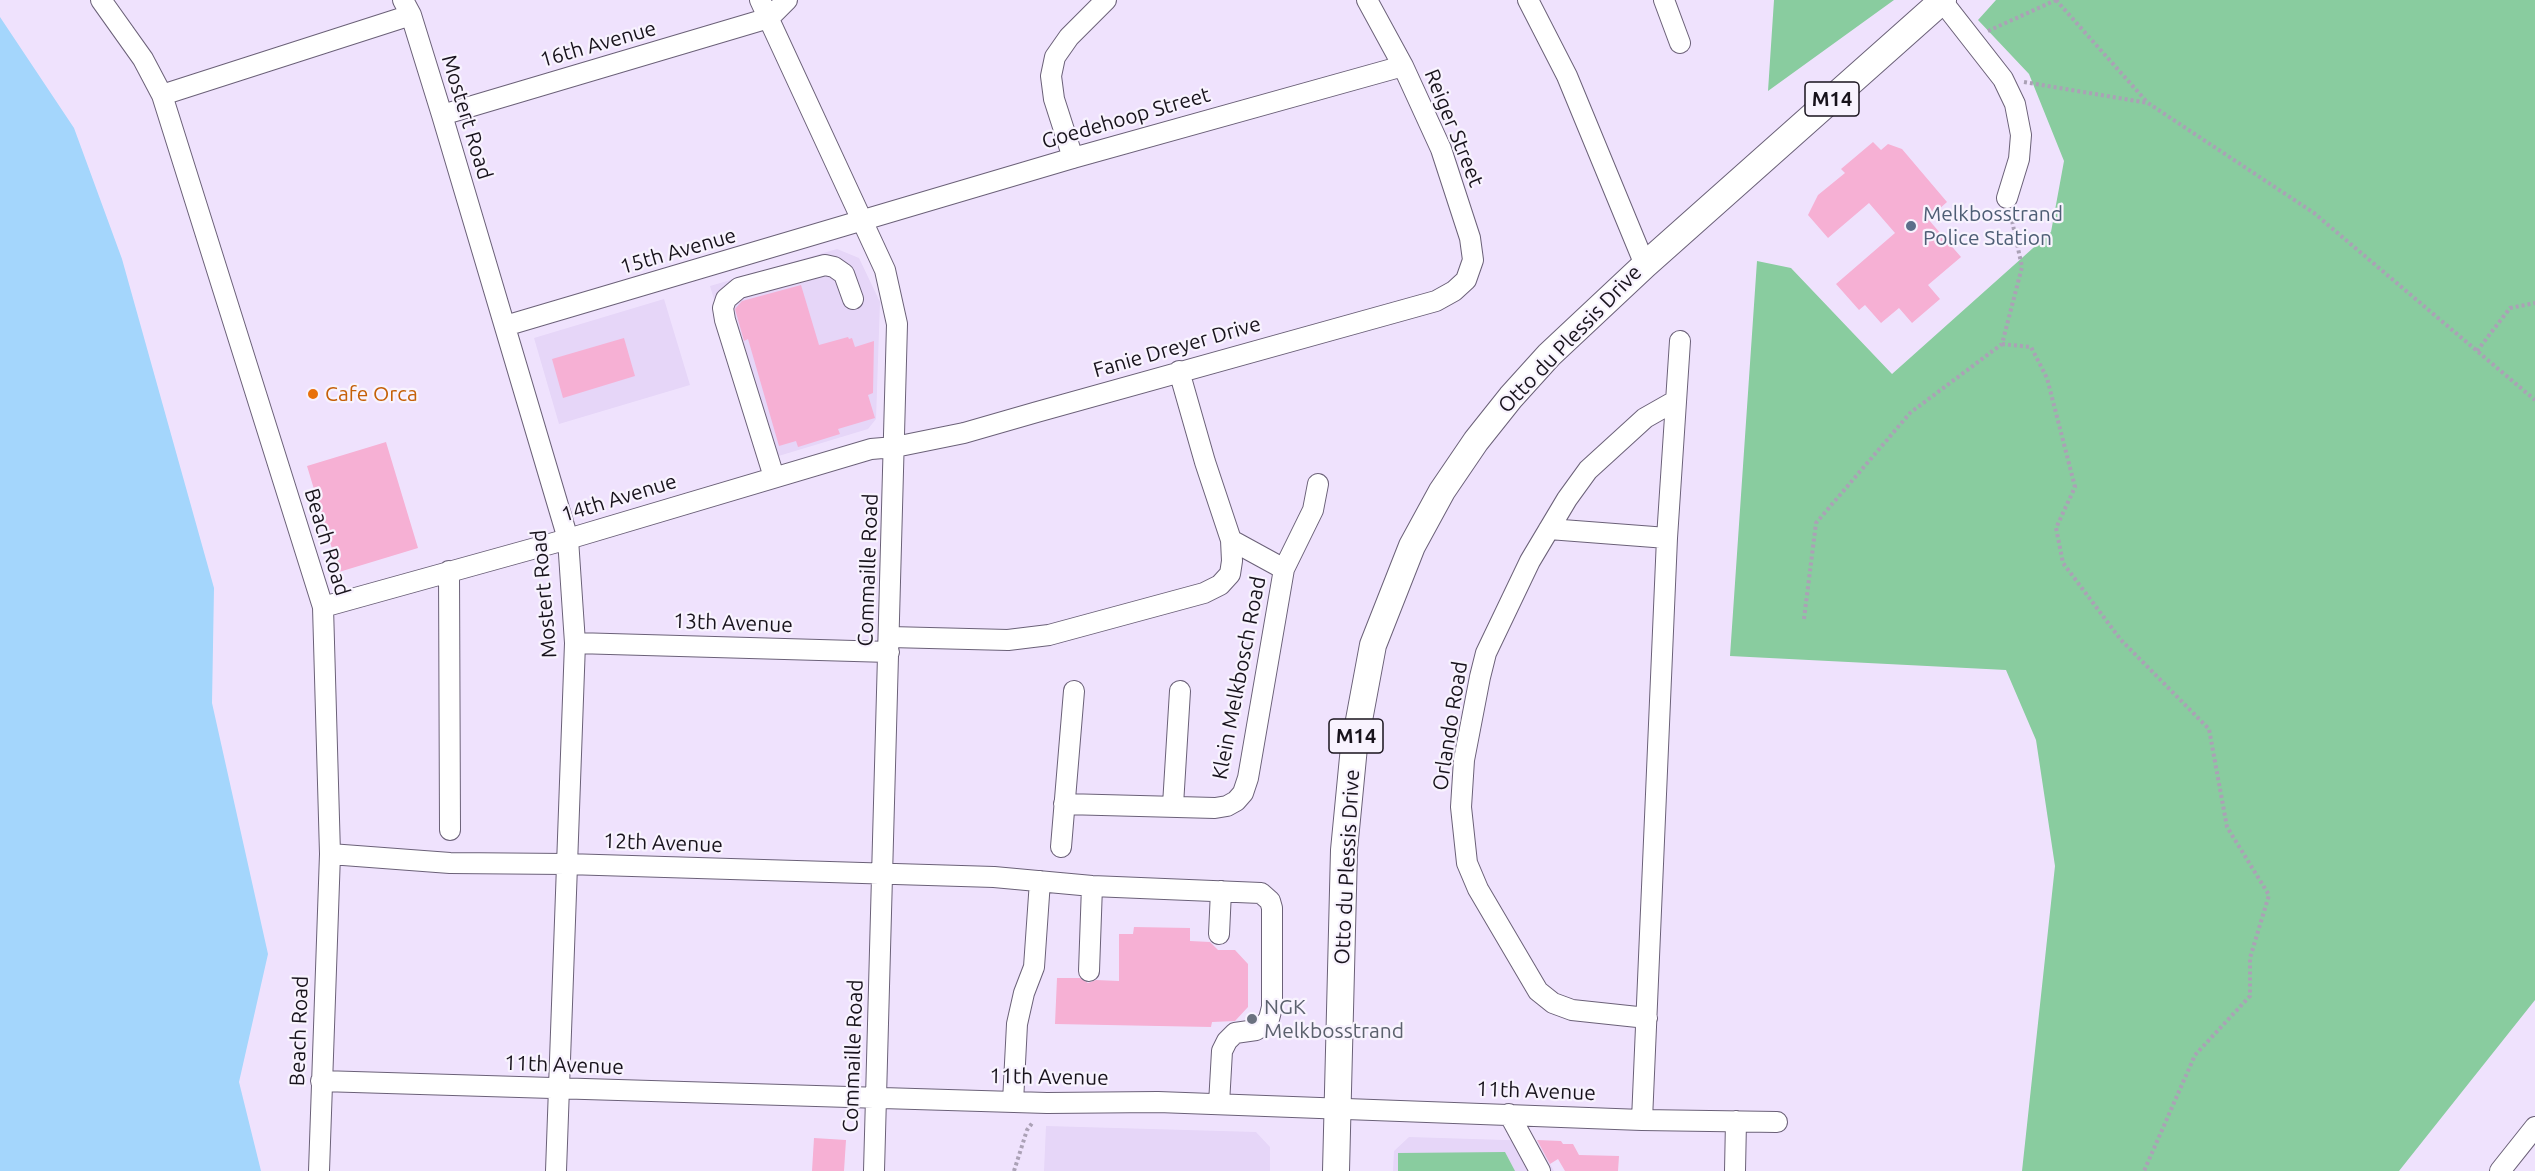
<!DOCTYPE html>
<html>
<head>
<meta charset="utf-8">
<style>
  body { margin:0 }
  canvas { display:block; background:#efe2fd }
</style>
</head>
<body>
<canvas width="2535" height="1171"></canvas>
<script>
const context = document.querySelector('canvas').getContext('2d');
context.lineJoin = 'round';
function fillPath(path, color) { context.fillStyle = color; context.fill(path, 'evenodd'); }
const poly = rows => new Path2D(rows.map(r => 'M' + r).join(''));
function strokePath(path, color, width, dash) { context.strokeStyle = color; context.lineWidth = width; context.lineCap = dash ? 'butt' : 'round'; context.setLineDash(dash || []); context.stroke(path); }
function write(font, color, halo, rows, align = 'center') {
  context.font = font + ' Ubuntu,sans-serif'; context.lineWidth = 4.5; context.setLineDash([]); context.textBaseline = 'middle'; context.strokeStyle = halo; context.fillStyle = color; for (const [text, x, y, turn = 0] of rows) {
    context.save(); context.translate(x, y); context.rotate((+turn || 0) * Math.PI / 180); context.textAlign = isNaN(turn) ? turn : align; if (halo) context.strokeText(text, 0, 0); context.fillText(text, 0, 0); context.restore();
  }
}
const built = poly([
  [837,249,859,258,880,302,876,419,868,429,762,461,710,286],
  [664,299,690,385,559,424,534,338],
  [1046,1126,1256,1132,1270,1147,1270,1171,1044,1171],
  [1409,1137,1537,1141,1554,1171,1393,1171,1394,1151]
]);
const green = poly([
  [1774,0,1894,0,1768,91],
  [1996,0,2535,0,2535,1000,2399,1171,2022,1171,2055,866,2036,740,2006,670,1730,656,1757,261,1791,268,1892,374,2051,232,2064,161,2029,74,1978,20],
  [1505,1152,1515,1171,1398,1171,1398,1153]
]);
const water = poly([
  [0,17,74,128,122,259,214,588,212,703,268,954,239,1082,261,1171,0,1171]
]);
const building = poly([
  [1873,142,1881,150,1888,144,1902,149,1947,202,1928,219,1961,257,1928,285,1940,299,1912,323,1899,308,1881,323,1865,305,1859,310,1836,284,1895,233,1869,203,1828,238,1808,215,1818,195,1845,173,1841,169],
  [801,285,819,345,848,337,849,339,852,338,855,347,874,341,873,393,868,395,875,418,838,429,840,434,798,447,796,441,779,446,748,339,744,341,735,309,742,301],
  [624,338,635,376,563,398,552,359],
  [386,442,418,548,339,572,307,466],
  [1134,927,1190,928,1190,941,1210,942,1218,950,1235,950,1248,964,1248,1007,1235,1021,1212,1022,1211,1027,1055,1024,1057,978,1080,978,1088,983,1096,980,1119,981,1119,934,1133,934],
  [814,1138,846,1140,844,1171,812,1171],
  [1537,1140,1561,1141,1563,1144,1573,1144,1579,1155,1619,1156,1618,1171,1565,1171,1558,1159,1550,1164]
]);
const path = poly([
  [2056,0,2147,102],
  [1988,31,2056,0],
  [2024,82,2148,103,2314,213,2535,400],
  [2002,344,2031,347,2047,378,2075,487,2056,528,2063,563,2121,640,2209,729,2227,827,2269,895,2250,958,2250,996,2195,1055,2144,1171],
  [2477,351,2510,308,2535,303],
  [1804,619,1816,523,1910,413,2002,344,2022,267,2011,216],
  [1014,1171,1027,1130,1033,1122]
]);
const minor = poly([
  [101,0,143,59,162,95,323,607,330,854,319,1171],
  [403,0,411,15,442,115,568,539,575,643,556,1171],
  [760,0,885,270,897,324,874,1171],
  [1528,0,1567,76,1645,265],
  [1664,0,1680,43],
  [1942,1,2003,79,2015,104,2021,135,2019,159,2007,198],
  [162,95,411,15],
  [442,115,769,18,787,0],
  [1073,158,1054,99,1051,76,1055,57,1069,37,1106,0],
  [505,326,1073,158,1403,66],
  [774,477,725,320,723,308,726,299,739,288,825,265,834,267,844,274,853,299],
  [1549,529,1667,538],
  [1231,540,1284,569],
  [449,571,450,830],
  [323,607,568,539,871,449,895,447,964,433,1037,412,1436,301,1454,291,1466,280,1473,260,1470,238,1441,149,1403,66,1367,0],
  [890,637,1008,640,1049,635,1204,593,1220,585,1230,574,1232,561,1231,540,1205,462,1179,371],
  [575,643,889,652],
  [1064,804,1215,808,1227,806,1236,801,1243,793,1248,778,1284,569,1313,510,1318,484],
  [1173,805,1180,691],
  [1061,847,1074,691],
  [330,854,450,863,566,864,994,877,1092,886,1261,893,1270,901,1272,908,1272,1007,1269,1019,1264,1025,1256,1030,1235,1033,1227,1041,1222,1051,1219,1104],
  [1219,934,1221,891],
  [1089,971,1092,886],
  [1647,1018,1572,1010,1553,1003,1538,991,1478,889,1467,863,1461,807,1464,760,1480,677,1486,653,1530,561,1567,499,1588,470,1645,418,1675,401],
  [321,1081,1047,1103,1158,1102,1642,1120,1777,1122],
  [1013,1102,1017,1024,1024,993,1034,967,1040,881],
  [1509,1114,1540,1171],
  [1642,1120,1667,538,1680,341],
  [1735,1171,1736,1121],
  [2500,1171,2535,1127]
]);
const major = poly([
  [1336,1171,1344,850,1354,747,1373,645,1412,546,1442,491,1476,441,1511,397,1549,355,1645,265,1943,0]
]);
const markers = [
  [1911,226,6,"#5c6f8a"],
  [313,394,6,"#e8710a"],
  [1252,1019,6,"#6b7280"]
];
const shields = [
  [1832,99,54],
  [1356,736,54]
];
const shieldNames = [
  ["M14",1832,99],
  ["M14",1356,736]
];
const streetNames = [
  ["16th Avenue",598,44,-16],
  ["Mostert Road",467,117,73],
  ["Goedehoop Street",1126,118,-16],
  ["Reiger Street",1454,128,68],
  ["15th Avenue",678,251,-16],
  ["Otto du Plessis Drive",1570,339,-46],
  ["Fanie Dreyer Drive",1177,347,-16],
  ["14th Avenue",619,498,-17],
  ["Beach Road",327,542,73],
  ["Commaille Road",868,570,-88],
  ["Mostert Road",544,594,-95],
  ["13th Avenue",733,623,2],
  ["Klein Melkbosch Road",1239,678,-79],
  ["Orlando Road",1450,726,-81],
  ["12th Avenue",663,843,2],
  ["Otto du Plessis Drive",1347,867,-87],
  ["Beach Road",299,1031,-88],
  ["Commaille Road",853,1056,-88],
  ["11th Avenue",564,1065,2],
  ["11th Avenue",1049,1077,1],
  ["11th Avenue",1536,1091,2]
];
const serviceNames = [
  ["Melkbosstrand",1923,214],
  ["Police Station",1923,238]
];
const foodNames = [
  ["Cafe Orca",325,394]
];
const worshipNames = [
  ["NGK",1264,1007],
  ["Melkbosstrand",1264,1031]
];
fillPath(built, '#e6d6f8');
fillPath(green, '#89cc9f');
fillPath(water, '#a4d6fc');
fillPath(building, '#f6b0d4');
strokePath(minor, '#6b6178', 22);
strokePath(major, '#6b6178', 28);
strokePath(path, '#aba1b6', 4, [3, 3]);
strokePath(minor, '#fff', 20);
strokePath(major, '#fff', 26);
for (const [x, y, r, color] of markers) { const dot = new Path2D(); dot.arc(x, y, r, 0, 2 * Math.PI); context.fillStyle = color; context.fill(dot); strokePath(dot, '#f8f3fe', 2); }
for (const [x, y, w] of shields) { const box = new Path2D(); box.roundRect(x - w / 2, y - 17, w, 34, 4.5); context.fillStyle = '#f8f3fe'; context.fill(box); strokePath(box, '#18131c', 1.5); }
write('bold 20px', '#18131c', null, shieldNames);
write('21px', '#18131c', '#f8f3fe', streetNames);
write('21px', '#4e5e75', '#f8f3fe', serviceNames, 'left');
write('21px', '#c56008', '#f8f3fe', foodNames, 'left');
write('21px', '#5b616d', '#f8f3fe', worshipNames, 'left');
</script>
</body>
</html>
